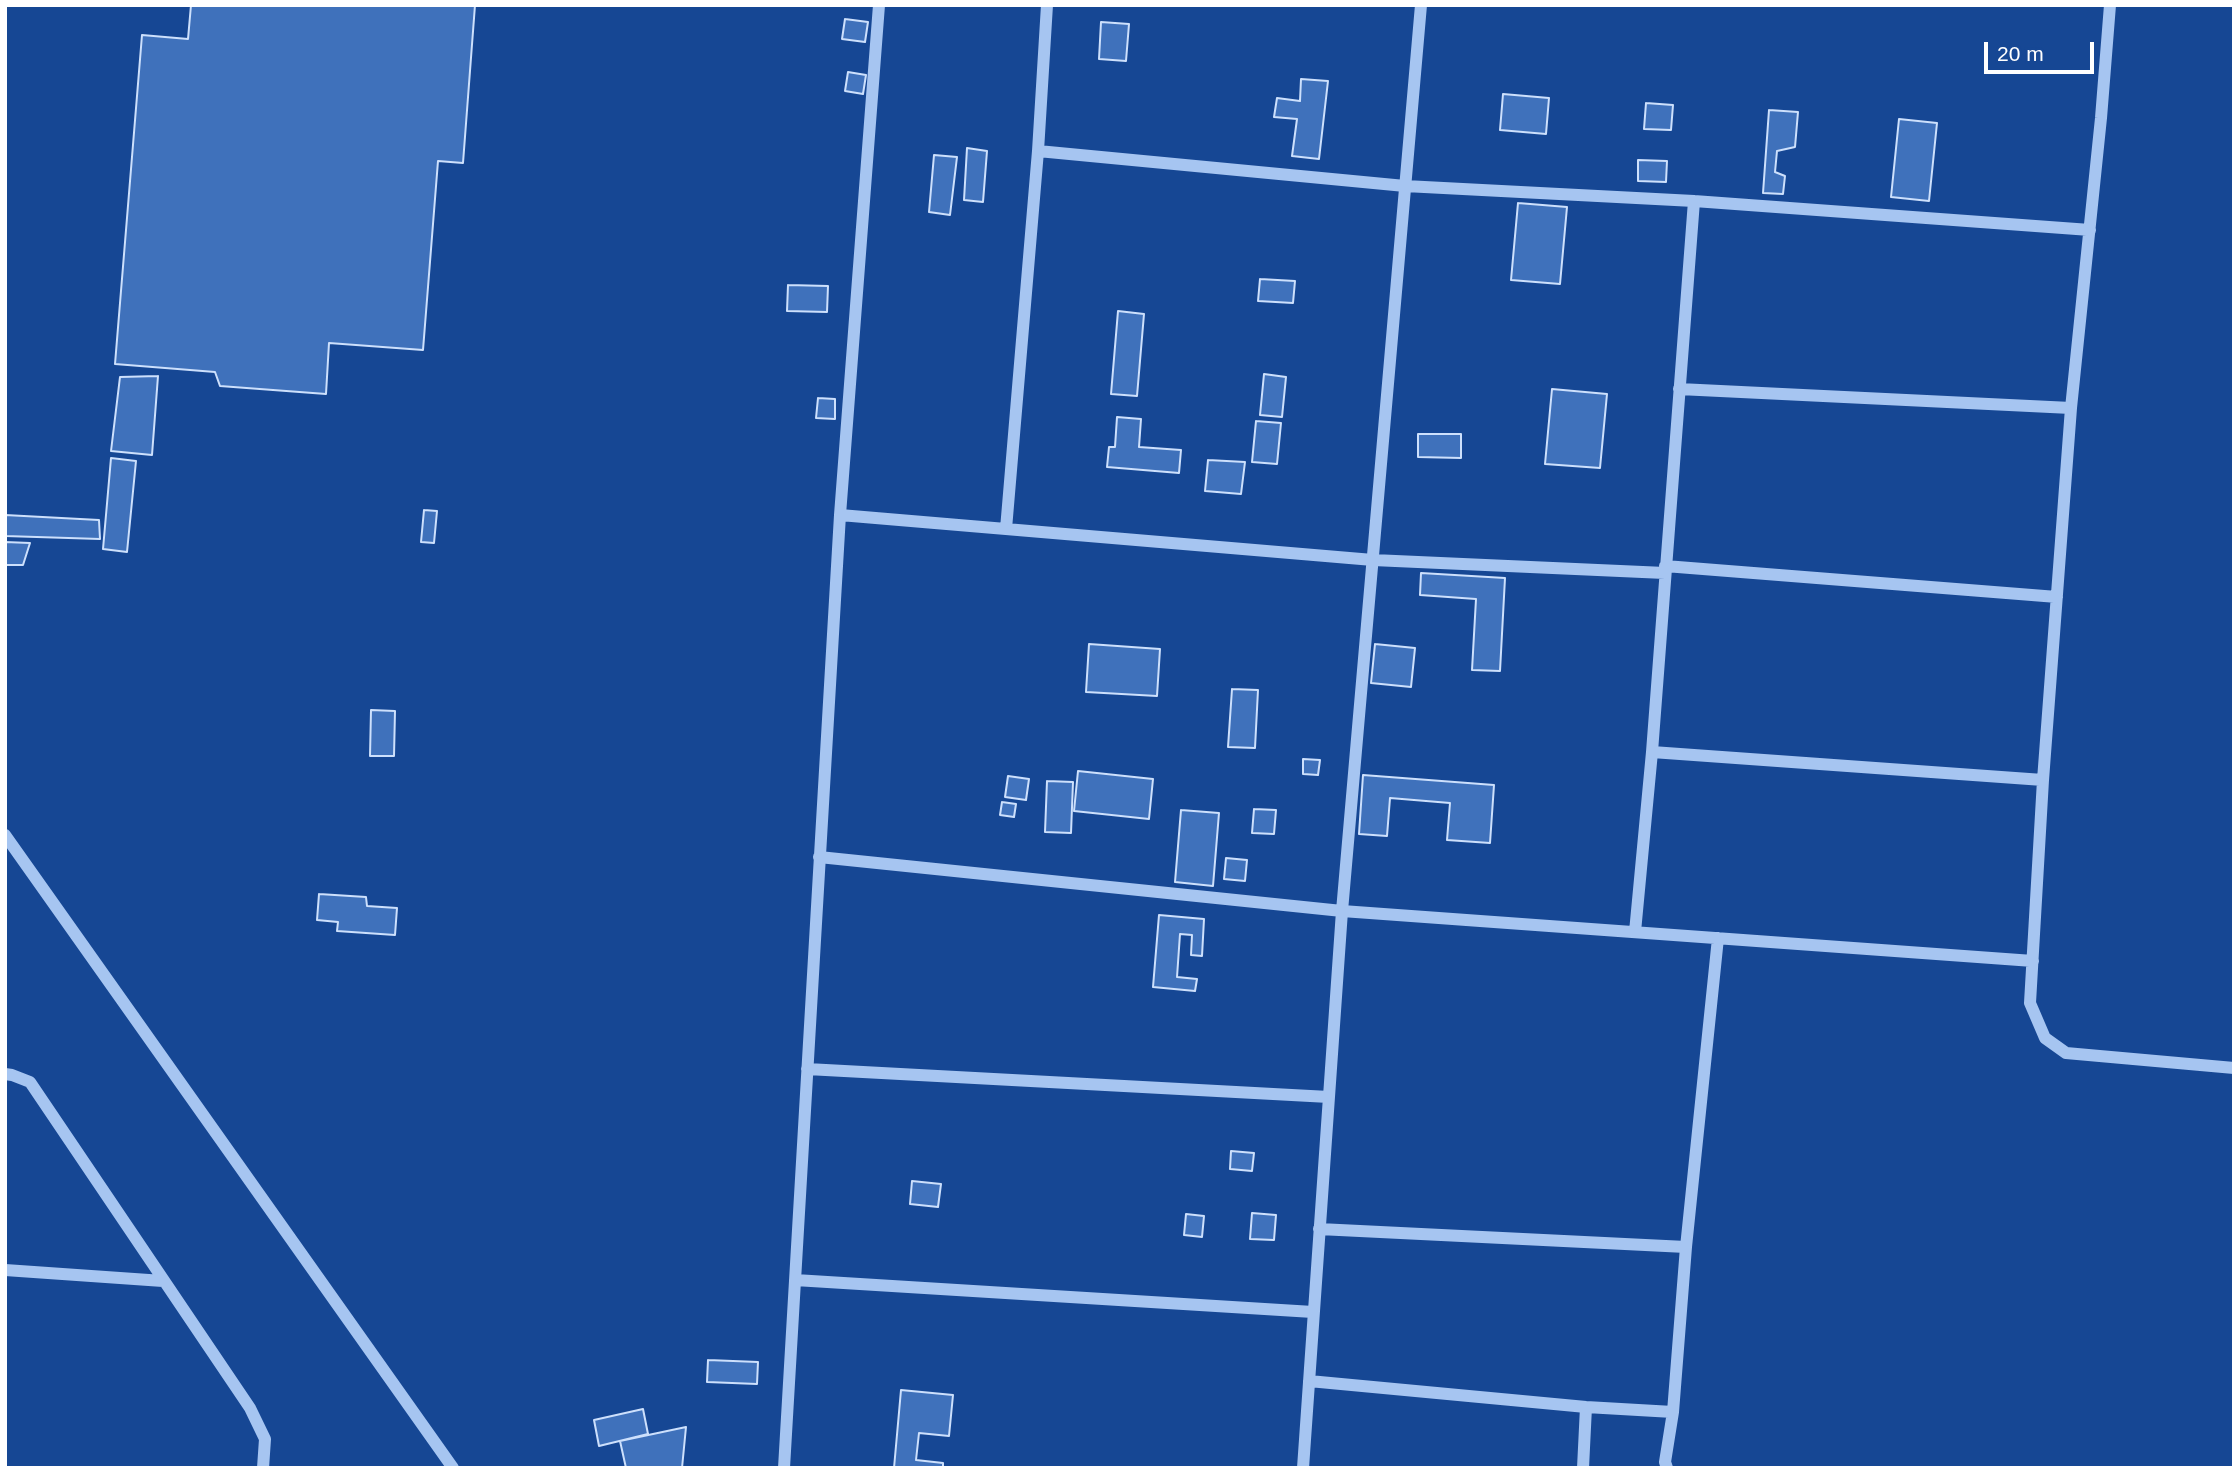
<!DOCTYPE html>
<html>
<head>
<meta charset="utf-8">
<style>
  body { margin:0 }
  #map { position:relative; width:2239px; height:1473px; overflow:hidden; background:#164794; font-family:Arial,sans-serif }
  canvas { display:block }
  .frame { position:absolute; inset:0; border:7px solid #fff; pointer-events:none }
  .scale { position:absolute; left:1984px; top:42px; width:110px; height:32px; box-sizing:border-box; border:4px solid #fff; border-top:0; padding-left:9px; font-size:21px; line-height:24px; white-space:nowrap; color:#fff; -webkit-text-stroke:5px #164794; paint-order:stroke }
</style>
</head>
<body>
<div id="map">
<canvas width="2239" height="1473"></canvas>
<div class="frame"></div>
<div class="scale">20 m</div>
</div>
<script>
const context = document.querySelector('canvas').getContext('2d');
context.lineJoin = 'round';
function fillPath(path, color) { context.fillStyle = color; context.fill(path, 'evenodd'); }
const poly = rows => new Path2D(rows.map(r => 'M' + r).join(''));
function strokePath(path, color, width, dash) { context.strokeStyle = color; context.lineWidth = width; context.lineCap = dash ? 'butt' : 'round'; context.setLineDash(dash || []); context.stroke(path); }
const building = poly([
  [191,5,475,5,463,163,438,161,423,350,329,343,326,394,220,386,215,372,115,364,142,35,188,39,191,5],
  [845,19,868,22,865,42,842,39,845,19],
  [1101,22,1129,24,1126,61,1099,59,1101,22],
  [848,72,866,75,863,94,845,91,848,72],
  [1301,79,1328,81,1319,159,1292,156,1297,119,1274,117,1277,98,1300,101,1301,79],
  [1503,94,1549,98,1546,134,1500,130,1503,94],
  [1646,103,1673,105,1671,130,1644,129,1646,103],
  [1769,110,1798,112,1795,147,1777,151,1775,172,1785,176,1783,194,1763,193,1769,110],
  [1899,119,1937,123,1929,201,1891,197,1899,119],
  [967,148,987,151,983,202,964,200,967,148],
  [934,155,957,157,950,215,929,212,934,155],
  [1638,160,1667,161,1666,182,1638,181,1638,160],
  [1518,203,1567,207,1560,284,1511,280,1518,203],
  [1260,279,1295,281,1293,303,1258,301,1260,279],
  [788,285,828,286,827,312,787,311,788,285],
  [1118,311,1144,314,1137,396,1111,394,1118,311],
  [1264,374,1286,377,1282,417,1260,415,1264,374],
  [158,376,152,455,111,451,120,377,158,376],
  [1552,389,1607,394,1600,468,1545,464,1552,389],
  [818,398,835,399,835,419,816,418,818,398],
  [1117,417,1141,419,1139,447,1181,450,1179,473,1107,467,1109,447,1115,447,1117,417],
  [1256,421,1281,423,1277,464,1252,462,1256,421],
  [1418,434,1461,434,1461,458,1418,457,1418,434],
  [111,458,136,461,127,552,103,549,111,458],
  [1208,460,1245,462,1241,494,1205,491,1208,460],
  [424,510,437,511,434,543,421,542,424,510],
  [5,515,99,520,100,539,5,536,5,515],
  [5,542,30,543,23,565,5,565,5,542],
  [1421,573,1505,578,1500,671,1472,670,1476,599,1420,595,1421,573],
  [1089,644,1160,649,1157,696,1086,692,1089,644],
  [1375,644,1415,648,1411,687,1371,683,1375,644],
  [1232,689,1258,690,1255,748,1228,747,1232,689],
  [371,710,395,711,394,756,370,756,371,710],
  [1303,759,1320,760,1318,775,1303,774,1303,759],
  [1078,771,1153,779,1149,819,1074,811,1078,771],
  [1363,775,1494,785,1490,843,1447,840,1450,803,1390,798,1387,836,1359,834,1363,775],
  [1008,776,1029,779,1026,800,1005,797,1008,776],
  [1047,781,1073,782,1071,833,1045,832,1047,781],
  [1002,802,1016,804,1014,817,1000,815,1002,802],
  [1254,809,1276,810,1274,834,1252,833,1254,809],
  [1181,810,1219,813,1213,886,1175,882,1181,810],
  [1226,858,1247,860,1245,881,1224,879,1226,858],
  [319,894,366,897,367,906,397,908,395,935,337,931,338,922,317,920,319,894],
  [1159,915,1204,919,1202,956,1191,955,1192,935,1180,934,1177,977,1197,979,1195,991,1153,987,1159,915],
  [1231,1151,1254,1153,1252,1171,1230,1169,1231,1151],
  [912,1181,941,1184,938,1207,910,1204,912,1181],
  [1252,1213,1276,1215,1274,1240,1250,1239,1252,1213],
  [1186,1214,1204,1216,1202,1237,1184,1235,1186,1214],
  [708,1360,758,1362,757,1384,707,1382,708,1360],
  [901,1390,953,1395,949,1436,919,1433,916,1460,943,1463,943,1468,894,1468,901,1390],
  [643,1409,648,1434,599,1446,594,1420,643,1409],
  [686,1427,682,1468,626,1468,620,1441,686,1427]
]);
const minor = poly([
  [2110,5,2101,118,2071,408,2043,780,2030,1003,2045,1038,2066,1053,2234,1068],
  [1038,151,1405,186,1694,201,2090,230],
  [1679,389,2071,408],
  [840,515,1373,560,1665,573],
  [1006,529,1038,151,1047,5],
  [1665,566,2057,597],
  [1652,752,2043,780],
  [5,835,453,1468],
  [819,857,1342,911,2033,961],
  [1635,932,1652,752,1694,201],
  [807,1069,1329,1097],
  [5,1074,12,1075,30,1082,250,1408,265,1439,263,1468],
  [1319,1229,1686,1247],
  [5,1270,163,1281],
  [795,1280,1313,1312],
  [1309,1381,1586,1407,1673,1412],
  [784,1468,840,515,879,5],
  [1303,1468,1342,911,1421,5],
  [1583,1468,1586,1407],
  [1667,1468,1665,1462,1673,1412,1686,1247,1718,938]
]);
fillPath(building, '#3f71bb');
strokePath(building, '#cde0fc', 2);
strokePath(minor, '#a6c5f1', 12);
</script>
</body>
</html>
